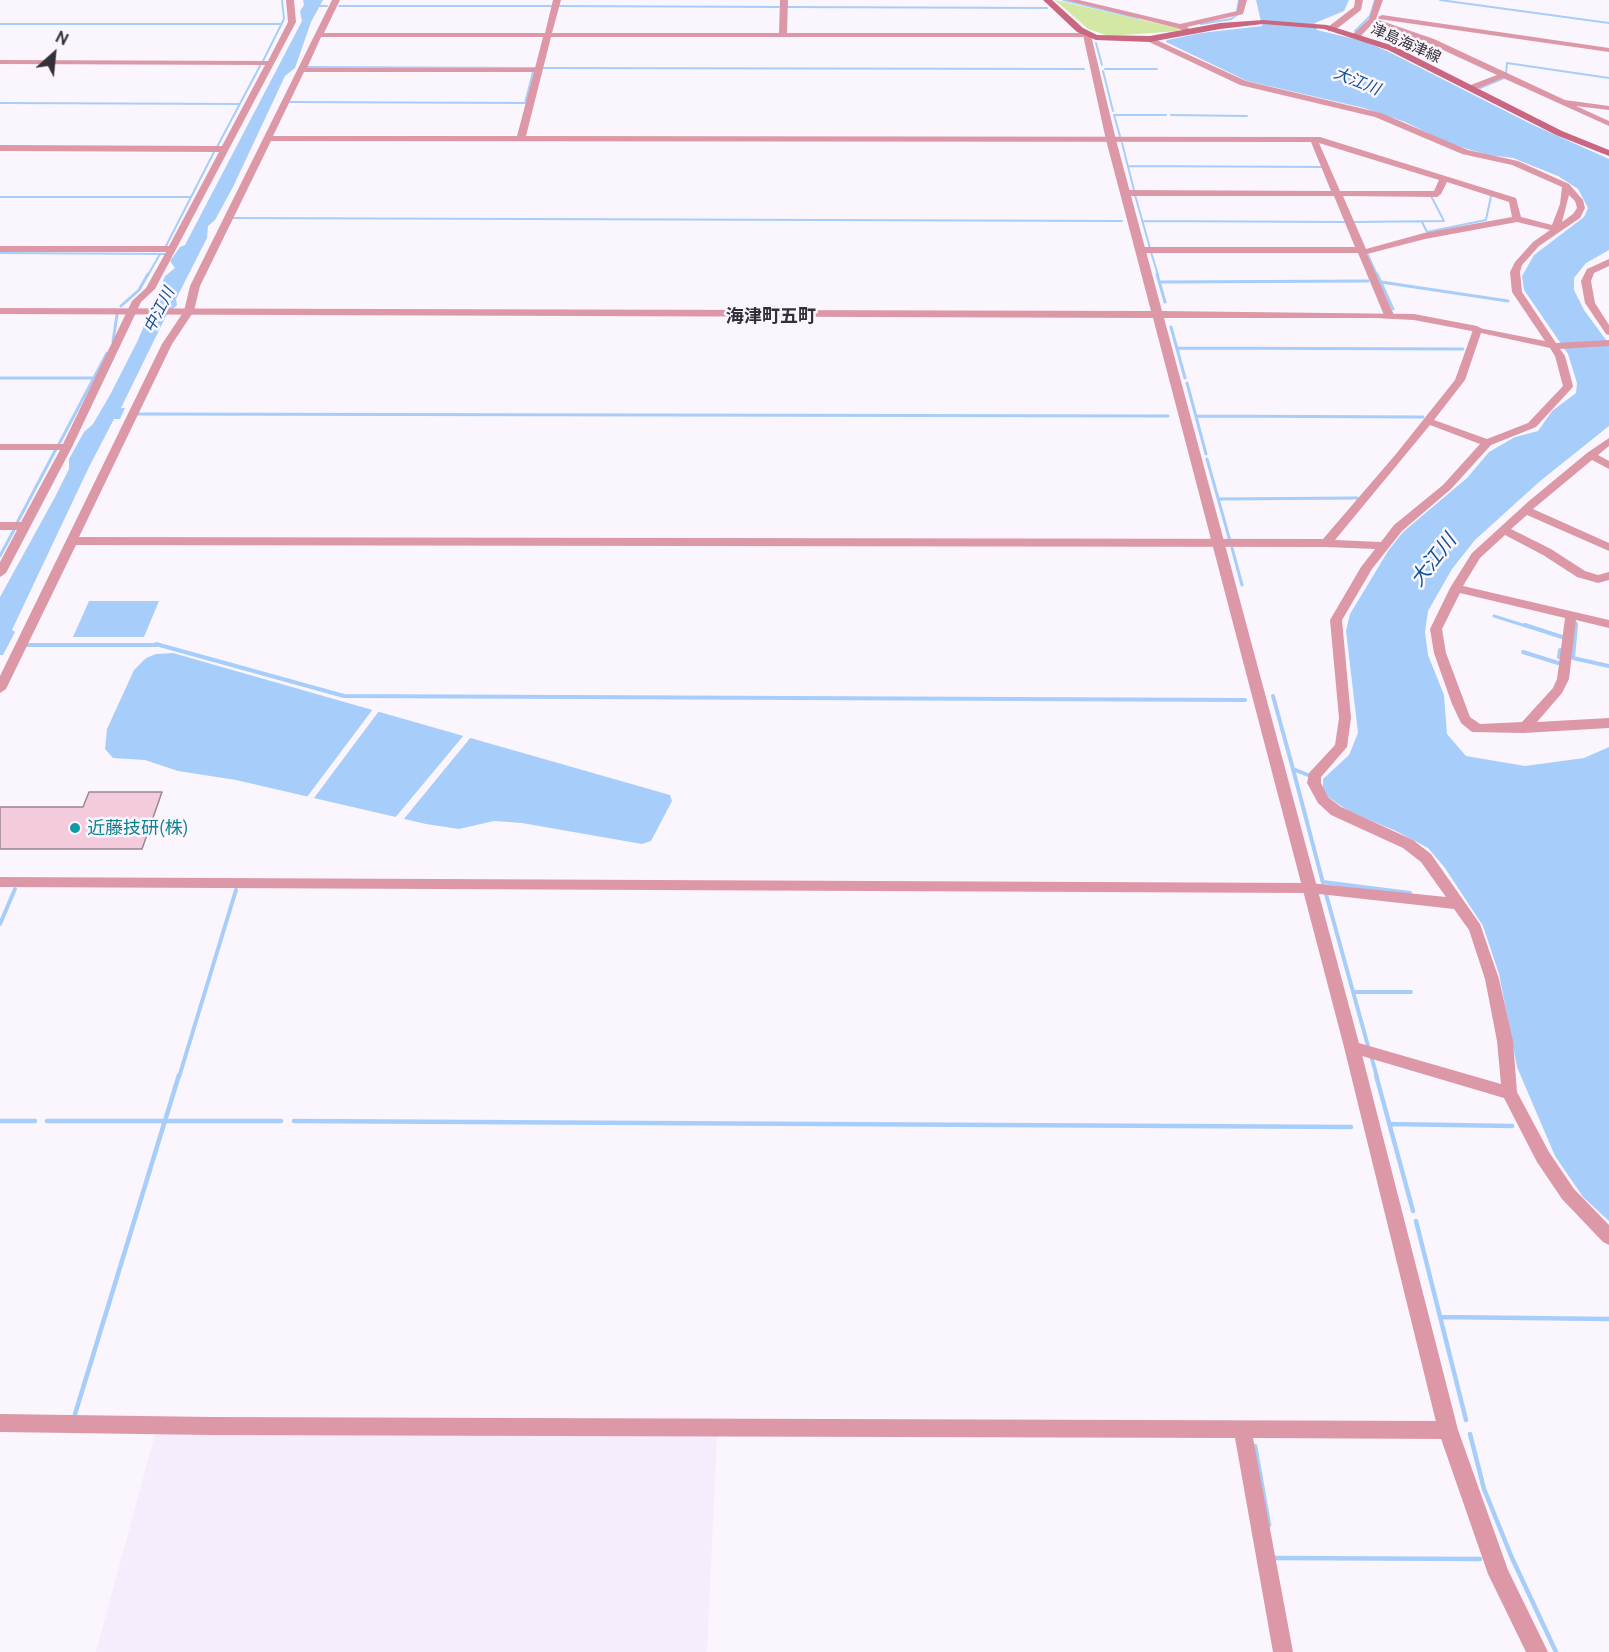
<!DOCTYPE html>
<html>
<head>
<meta charset="utf-8">
<style>
  body { margin:0 }
  #map { position:relative; width:1609px; height:1652px; overflow:hidden; background:#fbf6fe; font-family:Ubuntu,sans-serif }
  canvas { display:block }
  .north { position:absolute; left:24px; top:24px; width:60px; height:60px; -webkit-text-stroke:4px #fbf6fe; paint-order:stroke; rotate:27deg; font-size:16px; font-weight:700; line-height:24px; text-align:center; color:#343038 }
  .north::after { content:''; display:block; margin:auto; width:21px; height:27px; background:#343038; clip-path:polygon(50% 0,100% 100%,50% 72%,0 100%) }
</style>
</head>
<body>
<div id="map">
<canvas width="1609" height="1652"></canvas>
<div class="north">N</div>
</div>
<script>
const context = document.querySelector('canvas').getContext('2d');
context.lineJoin = 'round';
function fillPath(path, color) { context.fillStyle = color; context.fill(path, 'evenodd'); }
const poly = rows => new Path2D(rows.map(r => 'M' + r).join(''));
function strokePath(path, color, width, dash) { context.strokeStyle = color; context.lineWidth = width; context.lineCap = dash ? 'butt' : 'round'; context.setLineDash(dash || []); context.stroke(path); }
function write(font, color, halo, rows, align = 'center') {
  context.font = font + ' Ubuntu,"Noto Sans JP",sans-serif'; context.lineWidth = 5; context.setLineDash([]); context.textBaseline = 'middle'; context.strokeStyle = halo; context.fillStyle = color; for (const [text, x, y, turn = 0] of rows) {
    context.save(); context.translate(x, y); context.rotate((+turn || 0) * Math.PI / 180); context.textAlign = isNaN(turn) ? turn : align; if (halo) context.strokeText(text, 0, 0); context.fillText(text, 0, 0); context.restore();
  }
}
const built = poly([
  [155,1434,717,1436,707,1652,96,1652]
]);
const green = poly([
  [1055,0,1178,28,1179,31,1109,36,1088,29]
]);
const water = poly([
  [303,0,323,0,311,22,295,68,285,76,233,187,215,220,208,226,207,238,176,299,177,305,166,316,121,408,125,408,120,419,114,419,89,467,12,630,15,632,3,655,0,655,0,597,55,497,69,469,69,459,84,432,93,424,110,395,138,340,165,276,175,268,170,261,180,247,185,245,302,21,300,11,304,5],
  [1256,0,1349,0,1344,11,1315,23,1317,30,1363,41,1387,51,1531,124,1609,159,1609,250,1586,263,1574,278,1574,290,1584,310,1609,344,1609,426,1539,482,1475,540,1452,569,1428,611,1425,632,1428,655,1444,695,1447,734,1466,756,1525,766,1584,758,1609,747,1609,1221,1583,1197,1555,1156,1517,1067,1499,974,1483,926,1445,868,1428,848,1396,831,1348,811,1323,793,1323,779,1349,755,1358,733,1346,631,1350,614,1388,551,1403,532,1467,478,1489,452,1515,437,1538,431,1552,411,1576,393,1577,383,1568,354,1524,290,1522,276,1534,255,1584,217,1588,208,1578,189,1558,176,1513,158,1488,155,1451,144,1405,122,1364,108,1247,81,1166,42,1167,40,1201,33,1262,26],
  [89,601,159,601,144,637,73,637],
  [173,653,670,795,672,801,651,841,642,844,522,823,494,821,459,829,426,824,236,780,178,771,145,760,113,758,105,749,107,729,134,670,146,658,156,654]
]);
const pier = poly([
  [373,709,379,711,314,798,307,797],
  [464,735,471,737,403,820,394,819]
]);
const streamFar3 = poly([
  [1063,0,1138,18],
  [1440,0,1609,23],
  [315,6,327,6],
  [339,6,552,6],
  [559,6,779,7],
  [787,7,1047,8],
  [1237,11,1239,0],
  [0,24,282,24],
  [1201,24,1231,19,1237,15],
  [1355,31,1370,16,1375,0],
  [1096,43,1102,65],
  [263,61,284,19,282,0],
  [306,67,537,68],
  [543,68,1084,69],
  [1105,69,1157,69],
  [1103,71,1113,111],
  [1506,74,1507,63,1609,78],
  [1480,88,1504,78],
  [290,102,525,103,533,72],
  [0,103,240,104],
  [1171,115,1247,116],
  [1120,136,1114,115,1166,115],
  [1122,143,1134,190],
  [217,147,261,64],
  [1128,166,1323,167],
  [1135,195,1150,248],
  [0,197,191,197],
  [231,218,1122,221],
  [1143,221,1346,222],
  [1353,222,1444,221,1431,196],
  [1422,222,1427,232,1486,220,1491,196],
  [165,248,215,150],
  [1151,252,1158,275],
  [0,253,166,254],
  [1368,255,1377,275],
  [148,275,160,254]
]);
const streamFar2 = poly([
  [1157,274,1165,302],
  [1377,274,1393,309],
  [1160,282,1368,281],
  [1381,282,1508,301],
  [121,306,139,290,148,274],
  [1171,327,1185,378],
  [113,341,117,315],
  [1177,348,1463,349],
  [0,378,94,378],
  [1187,383,1206,454],
  [137,414,1168,416],
  [1196,416,1423,417],
  [59,444,107,353],
  [1207,459,1230,541],
  [1218,499,1357,498],
  [17,523,56,449],
  [1232,548,1242,585],
  [0,556,15,528],
  [1494,616,1529,627],
  [1576,627,1576,623]
]);
const streamFar1 = poly([
  [1525,625,1562,637],
  [1576,625,1573,658,1609,666],
  [156,644,344,696,1245,700],
  [28,645,157,645],
  [1523,652,1558,663],
  [1559,657,1560,650],
  [1273,696,1293,769,1308,775],
  [1293,769,1323,883],
  [1323,882,1410,893],
  [1326,894,1368,1046],
  [0,924,15,889],
  [1353,992,1411,992],
  [1372,1059,1377,1077],
  [179,1077,236,890]
]);
const stream = poly([
  [1376,1075,1413,1211],
  [0,1121,35,1121],
  [47,1121,281,1121],
  [294,1121,1351,1127],
  [1389,1124,1512,1126],
  [1416,1221,1466,1420],
  [1440,1317,1609,1319],
  [75,1414,179,1075],
  [1470,1434,1484,1489,1512,1558,1556,1652],
  [1255,1446,1269,1525],
  [1275,1558,1480,1559]
]);
const building = poly([
  [89,792,162,792,142,849,0,849,0,807,83,807,89,792]
]);
const minor = poly([
  [286,0,294,0,296,22,155,289,141,302,72,447,6,573,0,577,0,562,17,530,0,530,0,522,21,522,60,450,0,450,0,444,63,444,132,301,146,288,166,252,0,252,0,246,169,246,219,152,0,151,0,145,222,146,265,65,0,64,0,60,268,61,288,22,286,0],
  [332,0,340,0,324,33,545,33,553,0,561,0,552,33,779,33,780,0,788,0,787,33,1087,33,1091,35,1087,37,551,37,526,136,1320,137,1516,198,1521,217,1552,225,1560,204,1562,187,1512,165,1462,154,1375,117,1240,85,1147,41,1147,37,1150,37,1246,81,1381,113,1468,150,1518,161,1569,184,1583,200,1585,208,1580,218,1539,246,1522,265,1520,272,1522,292,1556,343,1609,340,1609,346,1560,349,1565,356,1573,386,1572,388,1536,427,1491,445,1451,489,1402,531,1372,569,1342,620,1351,718,1347,747,1321,777,1321,783,1328,797,1341,807,1413,840,1431,854,1480,924,1499,979,1513,1041,1517,1092,1549,1152,1574,1189,1609,1225,1609,1245,1603,1242,1562,1199,1537,1162,1504,1098,1352,1053,1347,1052,1344,1047,1347,1042,1352,1041,1501,1084,1497,1041,1485,979,1469,930,1454,909,1310,893,0,887,0,877,1310,883,1446,897,1421,862,1403,848,1331,815,1318,803,1307,783,1309,773,1335,745,1339,718,1330,620,1361,567,1375,549,1326,547,76,545,6,689,0,693,0,676,162,344,184,311,190,286,332,0],
  [321,37,543,37,535,68,307,68,321,37],
  [304,72,534,72,517,136,273,136,304,72],
  [271,141,1311,142,1331,191,1125,190,1121,193,1125,196,1334,196,1355,247,1140,247,1135,250,1140,253,1358,253,1384,315,1389,318,1394,315,1367,254,1425,239,1517,222,1550,230,1533,242,1515,262,1510,272,1512,292,1545,341,1474,327,1455,380,1396,454,1323,539,79,537,172,344,194,311,200,286,271,141],
  [1319,143,1439,180,1434,191,1340,191,1319,143],
  [1447,182,1509,202,1512,217,1424,233,1366,249,1343,196,1437,197,1441,194,1447,182],
  [1569,195,1575,201,1577,208,1573,214,1562,222,1569,195],
  [1481,333,1550,348,1555,356,1563,386,1528,423,1487,439,1434,420,1465,380,1481,333],
  [1430,425,1480,444,1443,485,1394,525,1381,542,1335,540,1430,425],
  [1066,0,1079,0,1180,24,1237,11,1239,0,1247,0,1243,14,1187,27,1194,32,1190,34,1177,28,1066,0],
  [1355,0,1363,0,1361,10,1334,31,1328,31,1328,27,1354,7,1355,0],
  [1375,0,1383,0,1376,19,1434,39,1565,100,1609,106,1609,110,1576,106,1609,121,1609,126,1503,78,1474,90,1468,90,1468,86,1497,75,1428,43,1373,23,1359,38,1353,38,1353,34,1369,19,1375,0],
  [1382,15,1609,48,1609,52,1379,19,1378,17,1382,15],
  [1609,259,1609,266,1594,273,1591,281,1595,303,1609,325,1609,335,1606,334,1585,303,1581,281,1587,269,1609,259],
  [1609,438,1609,446,1598,455,1609,461,1609,469,1592,460,1533,509,1609,543,1609,551,1527,515,1511,529,1551,549,1585,571,1598,575,1609,572,1609,580,1598,583,1577,577,1543,555,1505,535,1480,558,1463,586,1609,620,1609,628,1576,620,1569,679,1562,693,1537,722,1609,718,1609,728,1524,733,1472,732,1461,723,1452,704,1434,653,1430,629,1450,588,1472,553,1529,501,1587,453,1609,438],
  [1460,593,1565,618,1557,679,1553,688,1522,722,1480,724,1470,717,1446,653,1442,629,1460,593],
  [0,1414,212,1417,1448,1421,1454,1424,1457,1430,1454,1436,1448,1439,1253,1438,1293,1652,1273,1652,1235,1438,212,1435,0,1432,0,1414]
]);
const tertiary = poly([
  [1087,32,1091,35,1116,140,1162,311,1414,314,1477,326,1482,329,1477,332,1414,320,1374,318,1164,318,1360,1047,1458,1430,1508,1570,1548,1652,1526,1652,1488,1574,1438,1430,1344,1047,1153,318,0,314,0,308,1151,311,1106,140,1083,35,1087,32]
]);
const secondary = poly([
  [1043,0,1052,0,1083,28,1097,35,1150,36,1220,23,1263,20,1327,25,1394,46,1562,131,1609,150,1609,156,1556,135,1388,50,1324,29,1263,24,1220,29,1150,42,1096,40,1077,32,1043,0]
]);
const markers = [
  [75,828,6,"#0f9aa8"]
];
const farStreetnames = [
  ["津島海津線",1406,43,24]
];
const farWaternames = [
  ["大江川",1357,81,22],
  ["中江川",159,310,-63]
];
const farQuarternames = [
  ["海津町五町",771,316]
];
const cultureNames = [
  ["近藤技研(株)",87,828]
];
const waterNames = [
  ["大江川",1433,560,-52]
];
fillPath(built, '#f5ecfc');
fillPath(green, '#d2e8a4');
fillPath(water, '#a7cefb');
fillPath(pier, '#fbf6fe');
strokePath(streamFar3, '#a7cefb', 2);
strokePath(streamFar2, '#a7cefb', 3);
strokePath(streamFar1, '#a7cefb', 4);
strokePath(stream, '#a7cefb', 4.5);
fillPath(building, '#f3cbdc');
strokePath(building, '#9c8790', 1.5);
fillPath(minor, '#dd98a7');
fillPath(tertiary, '#dd98a7');
fillPath(secondary, '#c96780');
for (const [x, y, r, color] of markers) { const dot = new Path2D(); dot.arc(x, y, r, 0, 2 * Math.PI); context.fillStyle = color; context.fill(dot); strokePath(dot, '#fbf6fe', 2); }
write('15px', '#343038', '#fbf6fe', farStreetnames);
write('italic 16px', '#0d5193', '#fbf6fe', farWaternames);
write('bold 18px', '#343038', '#fbf6fe', farQuarternames);
write('18px', '#0d838f', '#fbf6fe', cultureNames, 'left');
write('italic 20px', '#0d5193', '#fbf6fe', waterNames);
</script>
</body>
</html>
